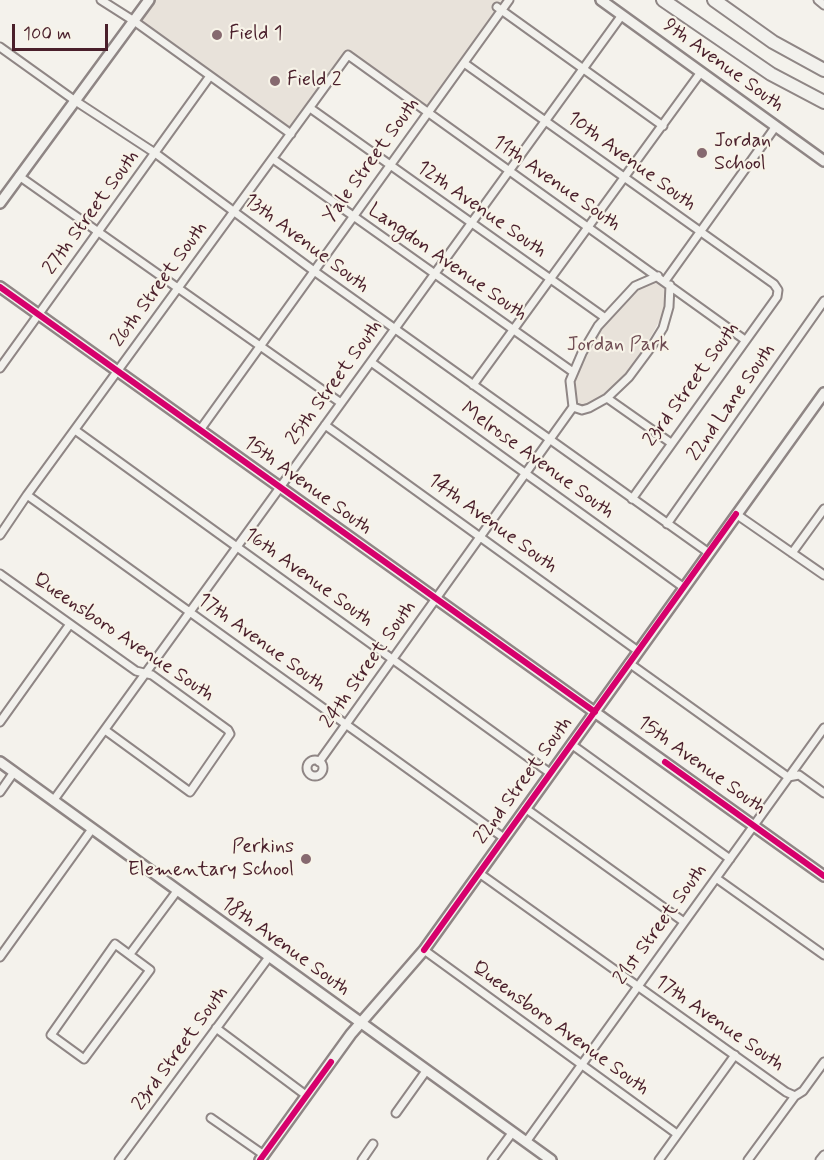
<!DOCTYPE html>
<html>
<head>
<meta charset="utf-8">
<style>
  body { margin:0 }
  #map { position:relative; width:824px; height:1160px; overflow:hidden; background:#f4f2ec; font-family:Mynerve,sans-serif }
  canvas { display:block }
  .scale { position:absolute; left:12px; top:24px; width:96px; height:27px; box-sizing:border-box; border:3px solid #4a1f2b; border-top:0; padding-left:8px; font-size:18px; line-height:21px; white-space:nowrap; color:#4a1f2b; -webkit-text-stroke:4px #f7f3e8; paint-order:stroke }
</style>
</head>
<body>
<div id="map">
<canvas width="824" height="1160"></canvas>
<div class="scale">100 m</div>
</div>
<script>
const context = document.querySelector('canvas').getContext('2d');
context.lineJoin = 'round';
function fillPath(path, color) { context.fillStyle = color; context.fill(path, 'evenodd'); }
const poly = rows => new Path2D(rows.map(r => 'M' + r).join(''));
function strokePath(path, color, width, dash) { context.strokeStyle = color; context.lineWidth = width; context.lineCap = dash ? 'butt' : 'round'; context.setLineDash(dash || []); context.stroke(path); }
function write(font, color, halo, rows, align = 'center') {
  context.font = font + ' Mynerve,sans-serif'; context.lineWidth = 4.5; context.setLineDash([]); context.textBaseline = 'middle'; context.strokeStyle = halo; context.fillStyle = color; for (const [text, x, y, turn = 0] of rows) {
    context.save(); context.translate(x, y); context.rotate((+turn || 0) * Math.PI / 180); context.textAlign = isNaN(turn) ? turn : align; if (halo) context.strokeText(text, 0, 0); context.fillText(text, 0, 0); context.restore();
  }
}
const green = poly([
  [149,0,509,0,428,113,348,55,291,134,134,21],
  [654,281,662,284,668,292,666,309,644,349,634,364,607,393,584,408,573,404,571,389,582,360,594,340,607,321,633,292,647,282]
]);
const street = poly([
  [101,0,134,21,291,134],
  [818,0,824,5],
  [497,7,663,126],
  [0,47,74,100,155,153,314,271,709,553],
  [464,63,774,284,778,290,777,297,632,499],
  [310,108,604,317],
  [273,159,573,372],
  [19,176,341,403],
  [665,281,776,126],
  [371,362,683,587],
  [0,368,210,76],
  [473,385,701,72],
  [607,398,671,443],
  [573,407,582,410,589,408,607,398,629,377,652,346,663,328,669,307,670,285],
  [325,425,638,651],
  [75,430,550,773],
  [200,430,509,0],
  [27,495,504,838],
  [736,514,824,575],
  [667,524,824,301],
  [0,535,27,495,348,55,745,340],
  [792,553,824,509],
  [0,574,136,671,152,675,228,730,230,734,190,792,105,730],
  [629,663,788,777,799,775,824,793],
  [0,722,70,624],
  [571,744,730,859],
  '307 768a8 8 0 1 1 16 0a8 8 0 1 1-16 0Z',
  [319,762,573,407,570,381,582,353,598,326,635,286,658,276],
  [0,792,14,772],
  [53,801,622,15],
  [525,808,684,922],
  [479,873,786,1092,795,1096],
  [716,878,824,955],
  [115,944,150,970,84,1059,51,1035,115,944],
  [424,950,677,1134],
  [130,954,177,891],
  [0,957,92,829],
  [216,1028,307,1096],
  [396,1113,426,1071],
  [211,1118,264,1155],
  [526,1142,824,728],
  [119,1160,269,957],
  [362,1160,373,1144],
  [492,1160,512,1133],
  [659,1160,735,1055],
  [748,1160,795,1096,803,1091,824,1062],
  [820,1160,824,1155]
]);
const secondary = poly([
  [601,0,824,161],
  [0,203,149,0],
  [0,287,824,876],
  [0,762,551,1160],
  [260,1160,351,1034,424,950,824,393]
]);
const highway = poly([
  [663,0,771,74,824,102],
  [714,0,773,42,824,70]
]);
const cycleway = poly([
  [0,287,595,712],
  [665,762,824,876],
  [424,950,736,514],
  [260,1160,331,1062]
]);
const markers = [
  [217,35,6,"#86696f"],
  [275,81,6,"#86696f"],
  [702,153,6,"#86696f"],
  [306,859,6,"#86696f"]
];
const poiNames = [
  ["Field 1",229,35],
  ["Field 2",287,81],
  ["Jordan",714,142],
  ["School",714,165],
  ["Perkins",294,848,"right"],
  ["Elementary School",294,871,"right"]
];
const streetNames = [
  ["9th Avenue South",723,66,36],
  ["Yale Street South",372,161,-54],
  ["10th Avenue South",631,162,36],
  ["11th Avenue South",556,184,35],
  ["12th Avenue South",481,210,35],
  ["27th Street South",92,213,-54],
  ["13th Avenue South",306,244,37],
  ["Langdon Avenue South",447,263,35],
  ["26th Street South",160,285,-54],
  ["25th Street South",335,383,-54],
  ["23rd Street South",692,385,-54],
  ["22nd Lane South",732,403,-55],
  ["Melrose Avenue South",537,461,36],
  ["15th Avenue South",307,486,36],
  ["14th Avenue South",492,524,36],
  ["16th Avenue South",308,578,36],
  ["Queensboro Avenue South",123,638,34],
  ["17th Avenue South",261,643,36],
  ["24th Street South",369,665,-55],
  ["15th Avenue South",701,766,36],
  ["22nd Street South",524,781,-54],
  ["21st Street South",661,925,-54],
  ["18th Avenue South",285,947,36],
  ["17th Avenue South",719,1024,35],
  ["Queensboro Avenue South",560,1029,36],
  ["23rd Street South",181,1049,-54]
];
const parkNames = [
  ["Jordan Park",618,346]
];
fillPath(green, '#e8e2da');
strokePath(street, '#8f8685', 11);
strokePath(secondary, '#8f8685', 14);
strokePath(highway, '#8f8685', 16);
strokePath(street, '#f2f1ed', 7);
strokePath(secondary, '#f2f1ed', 9);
strokePath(highway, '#f2f1ed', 12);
strokePath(cycleway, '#d6006c', 6);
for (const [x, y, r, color] of markers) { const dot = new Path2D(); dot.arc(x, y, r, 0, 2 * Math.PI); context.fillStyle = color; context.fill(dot); strokePath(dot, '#f7f3e8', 2); }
write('20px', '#4a1f2b', '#f7f3e8', poiNames, 'left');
write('20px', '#4a1f2b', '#f7f3e8', streetNames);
write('20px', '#6f4c53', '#f7f3e8', parkNames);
</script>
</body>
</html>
